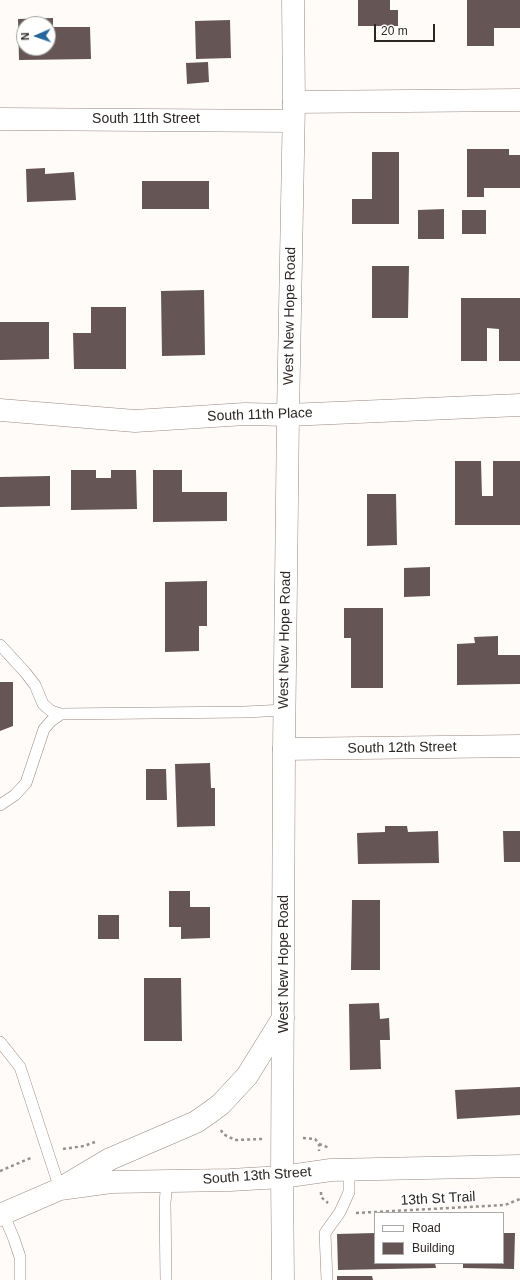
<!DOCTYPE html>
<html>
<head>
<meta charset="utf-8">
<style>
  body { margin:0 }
  #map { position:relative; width:520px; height:1280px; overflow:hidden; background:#fefbf9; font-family:Arial,sans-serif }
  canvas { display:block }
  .legend { position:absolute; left:374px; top:1212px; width:130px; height:52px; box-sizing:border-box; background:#fff; border:1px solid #aba9a7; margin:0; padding:5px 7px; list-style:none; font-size:12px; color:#2d2724 }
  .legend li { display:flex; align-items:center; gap:8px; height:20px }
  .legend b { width:20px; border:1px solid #aba9a7 }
  .north { position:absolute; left:16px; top:16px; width:40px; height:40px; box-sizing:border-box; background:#fff; border:1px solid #aba9a7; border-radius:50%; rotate:268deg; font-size:11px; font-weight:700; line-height:16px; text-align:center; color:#2d2724 }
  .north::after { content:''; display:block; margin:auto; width:14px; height:18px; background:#25679d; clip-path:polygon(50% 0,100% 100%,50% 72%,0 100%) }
  .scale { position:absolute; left:374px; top:24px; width:61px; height:18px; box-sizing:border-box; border:2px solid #2d2724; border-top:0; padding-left:5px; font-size:12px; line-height:14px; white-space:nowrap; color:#2d2724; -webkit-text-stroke:3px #fff; paint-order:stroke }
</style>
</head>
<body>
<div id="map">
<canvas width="520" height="1280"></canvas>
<ul class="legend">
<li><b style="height:5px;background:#fff"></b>Road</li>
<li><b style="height:11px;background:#655555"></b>Building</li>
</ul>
<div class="north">N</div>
<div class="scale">20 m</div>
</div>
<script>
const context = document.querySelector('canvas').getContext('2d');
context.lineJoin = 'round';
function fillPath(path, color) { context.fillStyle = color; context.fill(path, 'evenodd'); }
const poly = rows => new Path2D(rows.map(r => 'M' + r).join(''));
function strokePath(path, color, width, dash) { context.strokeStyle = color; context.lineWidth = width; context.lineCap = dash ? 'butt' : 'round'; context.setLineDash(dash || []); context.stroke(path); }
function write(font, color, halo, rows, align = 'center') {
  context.font = font + ' Arial,sans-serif'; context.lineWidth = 4; context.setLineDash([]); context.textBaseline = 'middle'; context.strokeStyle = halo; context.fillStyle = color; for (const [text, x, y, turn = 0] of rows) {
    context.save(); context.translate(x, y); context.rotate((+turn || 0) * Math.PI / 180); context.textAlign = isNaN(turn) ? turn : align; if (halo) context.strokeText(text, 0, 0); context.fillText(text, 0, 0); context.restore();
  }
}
const building = poly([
  [358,0,390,0,390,10,398,10,398,26,358,26],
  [467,0,520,0,520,28,494,28,494,46,467,46],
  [53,18,53,27,90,27,91,59,19,60,18,19],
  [24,24,48,24,48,48,24,48],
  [230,20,231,58,196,59,195,21],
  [208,62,209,82,187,84,186,63],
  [467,149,509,149,509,155,520,155,520,188,484,188,484,197,467,197],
  [372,152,399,152,399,224,352,224,352,199,372,199],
  [45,168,45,174,74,172,76,200,27,202,26,169],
  [142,181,209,181,209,209,142,209],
  [444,209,444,239,418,239,418,210],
  [462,210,486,210,486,234,462,234],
  [372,266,409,266,408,318,372,318],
  [204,290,205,355,162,356,161,291],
  [461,298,520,298,520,361,499,361,499,329,487,328,487,361,461,361],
  [91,307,126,307,126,369,74,369,73,333,91,333],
  [0,322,49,322,49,359,0,360],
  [455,461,481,461,482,496,493,496,493,461,520,461,520,525,455,525],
  [71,470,96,470,96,478,111,478,111,470,136,470,137,509,71,510],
  [153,470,182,470,182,492,227,492,227,521,153,522],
  [50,476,50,506,0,507,0,477],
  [367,494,396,494,397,545,367,546],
  [430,567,430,596,404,597,404,568],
  [207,581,207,626,199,626,199,651,165,652,165,582],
  [344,608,383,608,383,688,351,688,351,638,344,638],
  [498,636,498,655,520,655,520,684,457,685,457,644,475,643,474,637],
  [0,682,13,682,13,726,0,731],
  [210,763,211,788,215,788,215,826,177,827,175,764],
  [146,769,166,769,167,800,146,800],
  [385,826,407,826,408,832,438,831,439,863,358,864,357,833,385,832],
  [503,831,520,831,520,862,504,862],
  [169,891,190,891,190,907,210,907,210,938,181,939,181,927,169,927],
  [352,900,380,900,380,970,351,970],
  [98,915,119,915,119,939,98,939],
  [144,978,181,978,182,1041,144,1041],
  [379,1003,380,1019,389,1018,390,1040,380,1040,381,1069,350,1070,349,1004],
  [520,1087,520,1115,457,1119,455,1090],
  [375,1233,375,1263,435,1263,436,1268,338,1270,337,1234],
  [503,1233,515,1233,514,1269,463,1268,463,1263,503,1263],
  [337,1276,372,1276,373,1280,337,1280]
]);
const path = poly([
  [221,1130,223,1134,235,1140,262,1139],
  [303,1138,315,1139,319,1144,319,1151],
  [319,1144,330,1148],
  [63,1149,84,1146,95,1142],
  [0,1171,33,1157],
  [321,1192,321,1197,328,1203],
  [356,1213,505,1205,520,1199]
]);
const service = poly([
  [0,645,25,672,35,685,43,704,51,711,61,714,245,712,285,710],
  [0,805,15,795,26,783,44,729,51,721,61,714],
  [0,1042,20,1067,60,1189],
  [3,1213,14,1239,20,1257,20,1280],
  [166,1280,165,1203,167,1181],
  [327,1280,325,1233,340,1212,349,1192,349,1170]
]);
const minor = poly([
  [294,102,520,100],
  [0,119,293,121],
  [0,410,135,421,245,414,288,415,520,405],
  [284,749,520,746]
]);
const tertiary = poly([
  [68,1184,110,1159,196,1122,209,1113,221,1104,247,1076,283,1018],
  [0,1215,60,1189,111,1182,230,1180,282,1177,331,1170,520,1166]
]);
const secondary = poly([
  [283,1280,282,1177,284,749,288,415,294,102,293,0]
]);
const streetNames = [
  ["South 11th Street",146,119],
  ["West New Hope Road",290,316,-89],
  ["South 11th Place",260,415,-2],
  ["West New Hope Road",285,640,-89],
  ["South 12th Street",402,748,-1],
  ["West New Hope Road",284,964,-90],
  ["South 13th Street",257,1176,-4],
  ["13th St Trail",438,1199,-3]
];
fillPath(building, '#655555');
strokePath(service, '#998981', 12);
strokePath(minor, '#998981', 23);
strokePath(tertiary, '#998981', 23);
strokePath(secondary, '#998981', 23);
strokePath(path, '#95918e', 2.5, [3, 3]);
strokePath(service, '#fff', 11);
strokePath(minor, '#fff', 22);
strokePath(tertiary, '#fff', 22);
strokePath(secondary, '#fff', 22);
write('14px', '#2d2724', '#fff', streetNames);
</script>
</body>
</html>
